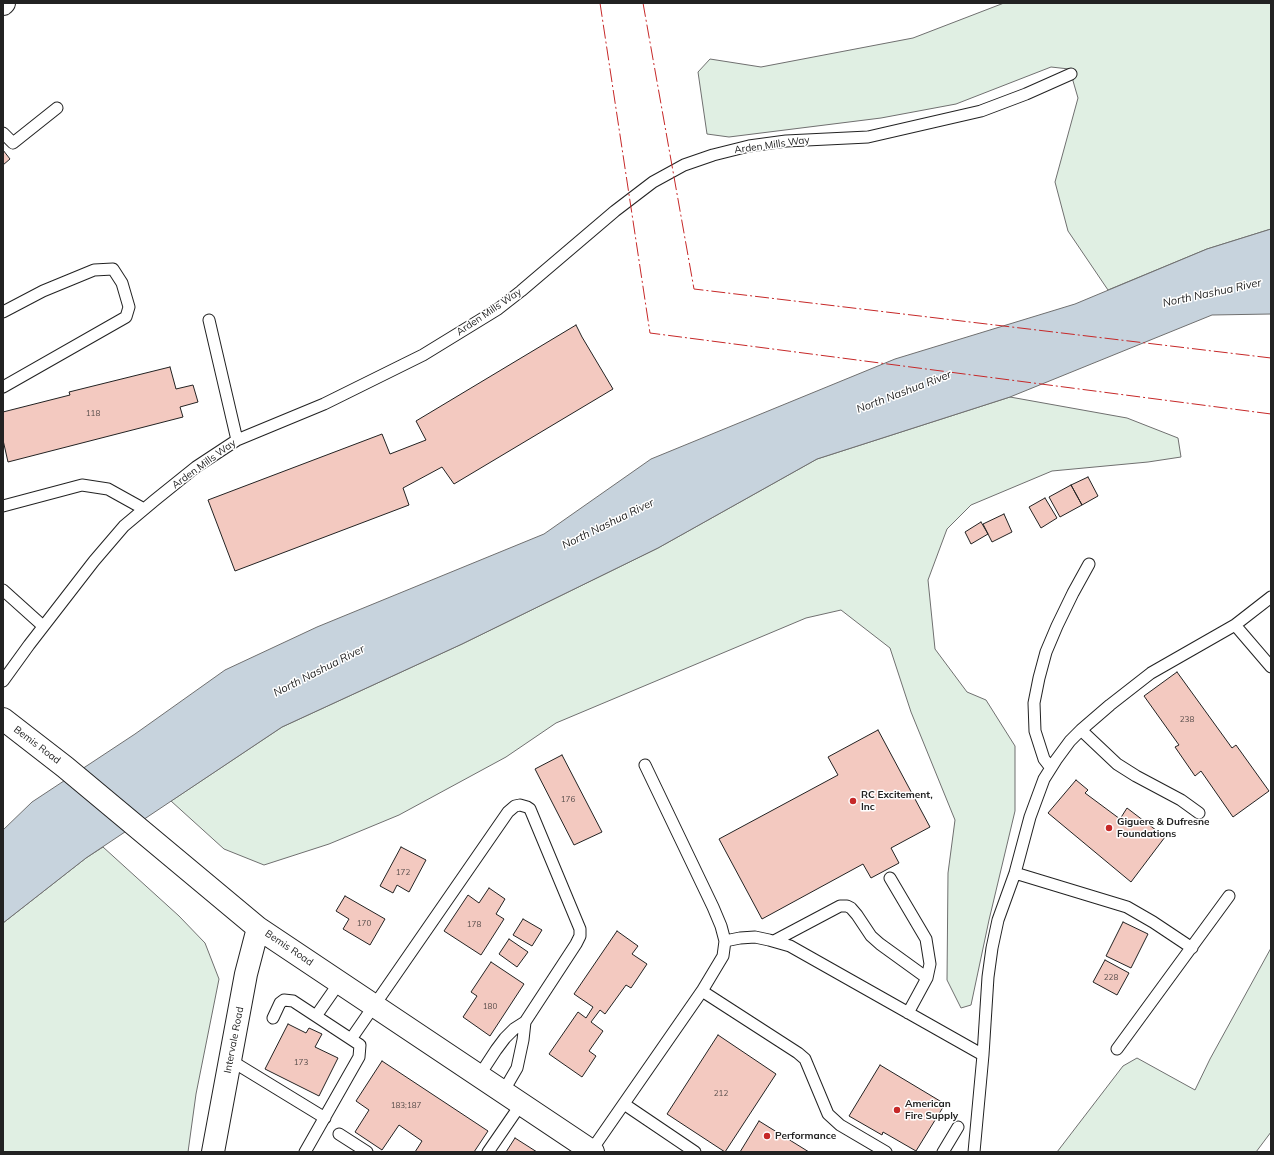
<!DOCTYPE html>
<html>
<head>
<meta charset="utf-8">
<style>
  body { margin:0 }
  #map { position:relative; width:1274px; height:1155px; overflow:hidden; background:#fff; font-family:Mulish,sans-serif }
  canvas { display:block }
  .frame { position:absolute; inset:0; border:4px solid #222; pointer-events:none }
</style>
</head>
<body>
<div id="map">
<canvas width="1274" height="1155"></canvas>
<div class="frame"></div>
</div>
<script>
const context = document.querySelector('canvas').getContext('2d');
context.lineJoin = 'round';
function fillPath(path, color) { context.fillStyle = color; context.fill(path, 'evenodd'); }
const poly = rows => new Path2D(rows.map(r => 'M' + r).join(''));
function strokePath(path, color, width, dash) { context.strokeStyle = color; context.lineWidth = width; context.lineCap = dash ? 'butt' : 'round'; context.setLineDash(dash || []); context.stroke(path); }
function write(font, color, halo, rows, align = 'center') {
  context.font = font + ' Mulish,sans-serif'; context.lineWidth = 3; context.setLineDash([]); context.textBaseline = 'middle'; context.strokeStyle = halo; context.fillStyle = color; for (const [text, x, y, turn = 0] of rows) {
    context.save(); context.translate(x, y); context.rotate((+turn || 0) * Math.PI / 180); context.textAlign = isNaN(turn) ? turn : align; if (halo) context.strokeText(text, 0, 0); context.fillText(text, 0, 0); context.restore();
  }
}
const green = poly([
  [1004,3,1271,3,1271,229,1207,249,1108,290,1068,231,1055,182,1078,98,1071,74,1069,69,1051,67,956,104,881,118,729,137,707,134,698,72,710,59,761,67,913,38,1004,3],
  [1010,397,1127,418,1178,438,1181,457,1148,462,1052,471,971,505,947,529,928,580,935,649,967,692,986,700,1015,746,1015,811,989,920,971,1005,961,1008,947,980,948,873,955,820,911,712,890,648,841,610,806,618,556,723,506,757,399,815,329,844,264,865,224,849,171,801,282,727,462,644,658,548,817,459,1010,397],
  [103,847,179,916,205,943,219,979,196,1094,188,1152,3,1152,3,923,86,858,103,847],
  [1271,948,1271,1132,1256,1152,1057,1152,1123,1066,1137,1058,1195,1090,1210,1059,1271,948]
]);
const water = poly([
  [1271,229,1271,314,1212,315,1010,397,817,459,658,548,462,644,282,727,86,858,3,923,3,830,32,802,135,734,225,670,317,627,544,534,651,459,895,359,1075,304,1207,249,1271,229]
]);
const building = poly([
  [3,150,10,159,3,165,3,150],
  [576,325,582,337,613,389,454,484,442,467,403,488,409,505,235,571,208,500,382,434,390,454,426,440,416,421,576,325],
  [170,367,176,389,193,385,198,402,180,407,183,417,8,462,3,440,3,412,70,395,69,392,170,367],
  [1088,477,1098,496,1082,505,1071,485,1088,477],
  [1071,485,1082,505,1060,517,1049,497,1071,485],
  [1045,498,1057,518,1041,528,1029,507,1045,498],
  [1004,514,1012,532,992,542,983,524,1004,514],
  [981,522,988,534,971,544,965,532,981,522],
  [1177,672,1232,748,1236,745,1269,791,1233,817,1201,771,1195,776,1175,747,1179,745,1144,696,1177,672],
  [878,730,930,827,891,848,899,863,871,878,863,864,762,919,719,839,838,775,828,757,878,730],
  [562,755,602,832,574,845,535,769,562,755],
  [1076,780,1088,790,1085,793,1120,819,1127,808,1165,837,1131,882,1048,813,1076,780],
  [401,847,426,860,409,892,397,885,393,893,380,886,401,847],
  [489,888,505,899,496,914,504,919,481,955,444,931,468,895,479,903,489,888],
  [345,896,385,919,370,945,343,929,349,919,336,911,345,896],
  [523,919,542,930,532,946,513,935,523,919],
  [1123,922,1148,934,1131,968,1106,956,1123,922],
  [617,931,638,946,632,954,647,964,631,988,626,985,605,1014,600,1010,591,1022,603,1031,589,1051,596,1056,582,1077,549,1054,578,1012,586,1018,593,1007,574,994,617,931],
  [509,939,528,952,517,967,499,954,509,939],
  [1105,960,1129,973,1117,995,1093,982,1105,960],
  [491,962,524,984,490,1036,463,1017,477,996,471,992,491,962],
  [288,1024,306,1033,309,1028,322,1034,315,1047,338,1058,319,1096,265,1069,288,1024],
  [718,1035,776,1074,725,1152,667,1114,718,1035],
  [382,1061,488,1131,474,1152,415,1152,422,1141,399,1125,382,1150,355,1132,369,1110,356,1101,382,1061],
  [880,1065,945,1104,916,1151,883,1132,882,1135,849,1116,880,1065],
  [759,1121,809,1152,740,1152,759,1121],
  [515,1138,537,1152,506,1152,515,1138]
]);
const lane = poly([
  [3,133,13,143,57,108],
  [3,312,43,291,94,270,113,269,122,283,129,307,126,317,3,387],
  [209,320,237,440],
  [3,506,82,485,108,489,144,509],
  [3,590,43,626],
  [1235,625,1271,667],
  [3,681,29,645,94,561,124,526,155,500,196,467,237,440,324,404,423,355,498,309,521,291,615,211,653,182,684,165,713,155,749,146,786,141,868,137,981,111,1026,94,1071,74],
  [1081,730,1117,764,1136,776,1181,800,1199,813],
  [1051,768,1044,759,1035,731,1034,703,1039,678,1046,652,1057,626,1073,593,1089,564],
  [1015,873,1127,907,1153,922,1192,948],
  [890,878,926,939,930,964,927,978,908,1013],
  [725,941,740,938,755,937,769,940,790,946,983,1055],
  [774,941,840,906,847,906,851,908,857,915,871,936,880,944,927,978],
  [702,991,798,1053,805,1059,828,1114,840,1125,886,1152],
  [316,1016,339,983],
  [273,1018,280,1003,284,1000,293,1001,360,1045,359,1057,305,1152],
  [351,1039,508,812,515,806,520,805,527,807,530,809,580,929,580,936,576,944,525,1022,514,1029,505,1038,496,1050,479,1076],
  [1117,1049,1229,896],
  [230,1060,325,1118],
  [503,1092,517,1068,523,1040,525,1022],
  [624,1104,695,1152],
  [339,1134,367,1152],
  [591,1151,702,991,723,956,725,941,721,926,713,907,645,765],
  [488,1152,521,1104],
  [943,1152,958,1127],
  [974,1152,983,1055,988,977,992,948,998,920,1015,873,1030,817,1044,779,1056,760,1070,741,1081,730,1110,705,1151,673,1235,625,1271,597]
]);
const street = poly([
  [3,4,4,3]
]);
const secondary = poly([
  [3,719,65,767,258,928,593,1152],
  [213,1152,246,974,258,928]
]);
const power = poly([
  [600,3,650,333,1271,414],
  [643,3,694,289,1271,358]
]);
const markers = [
  [853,801,4,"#c62828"],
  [1109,828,4,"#c62828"],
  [897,1110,4,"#c62828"],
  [767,1136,4,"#c62828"]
];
const numberNames = [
  ["118",93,414],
  ["238",1187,720],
  ["176",568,800],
  ["172",403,873],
  ["170",364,924],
  ["178",474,925],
  ["228",1111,978],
  ["180",490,1007],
  ["173",301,1063],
  ["212",721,1094],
  ["183;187",406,1106]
];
const streetNames = [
  ["Arden Mills Way",772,145,-8],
  ["Arden Mills Way",489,312,-34],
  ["Arden Mills Way",204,464,-36],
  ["Bemis Road",37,745,37],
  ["Bemis Road",289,948,34],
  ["Intervale Road",234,1040,-79]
];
const poiNames = [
  ["RC Excitement,",861,795],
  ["Inc",861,807],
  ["Giguere & Dufresne",1117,822],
  ["Foundations",1117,834],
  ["American",905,1104],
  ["Fire Supply",905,1116],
  ["Performance",775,1136]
];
const waterNames = [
  ["North Nashua River",1212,293,-12],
  ["North Nashua River",904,392,-21],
  ["North Nashua River",608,524,-26],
  ["North Nashua River",319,671,-27]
];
fillPath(green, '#e0efe3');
strokePath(green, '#6f6f6f', 1);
fillPath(water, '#c7d3dd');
strokePath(water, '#6f6f6f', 1);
fillPath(building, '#f3c9c0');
strokePath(building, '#222', 1);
strokePath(lane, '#222', 13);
strokePath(street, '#222', 24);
strokePath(secondary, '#222', 24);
strokePath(lane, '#fff', 11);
strokePath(street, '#fff', 22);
strokePath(secondary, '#fff', 22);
strokePath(power, '#c62828', 1, [14, 3, 2, 3]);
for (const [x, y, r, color] of markers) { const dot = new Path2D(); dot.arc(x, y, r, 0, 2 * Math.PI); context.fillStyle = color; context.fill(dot); strokePath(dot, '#fff', 1.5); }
write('8px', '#564c4a', null, numberNames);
write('10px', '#222', '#fff', streetNames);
write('bold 10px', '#222', '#fff', poiNames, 'left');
write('italic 11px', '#222', '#fff', waterNames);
</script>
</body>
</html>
